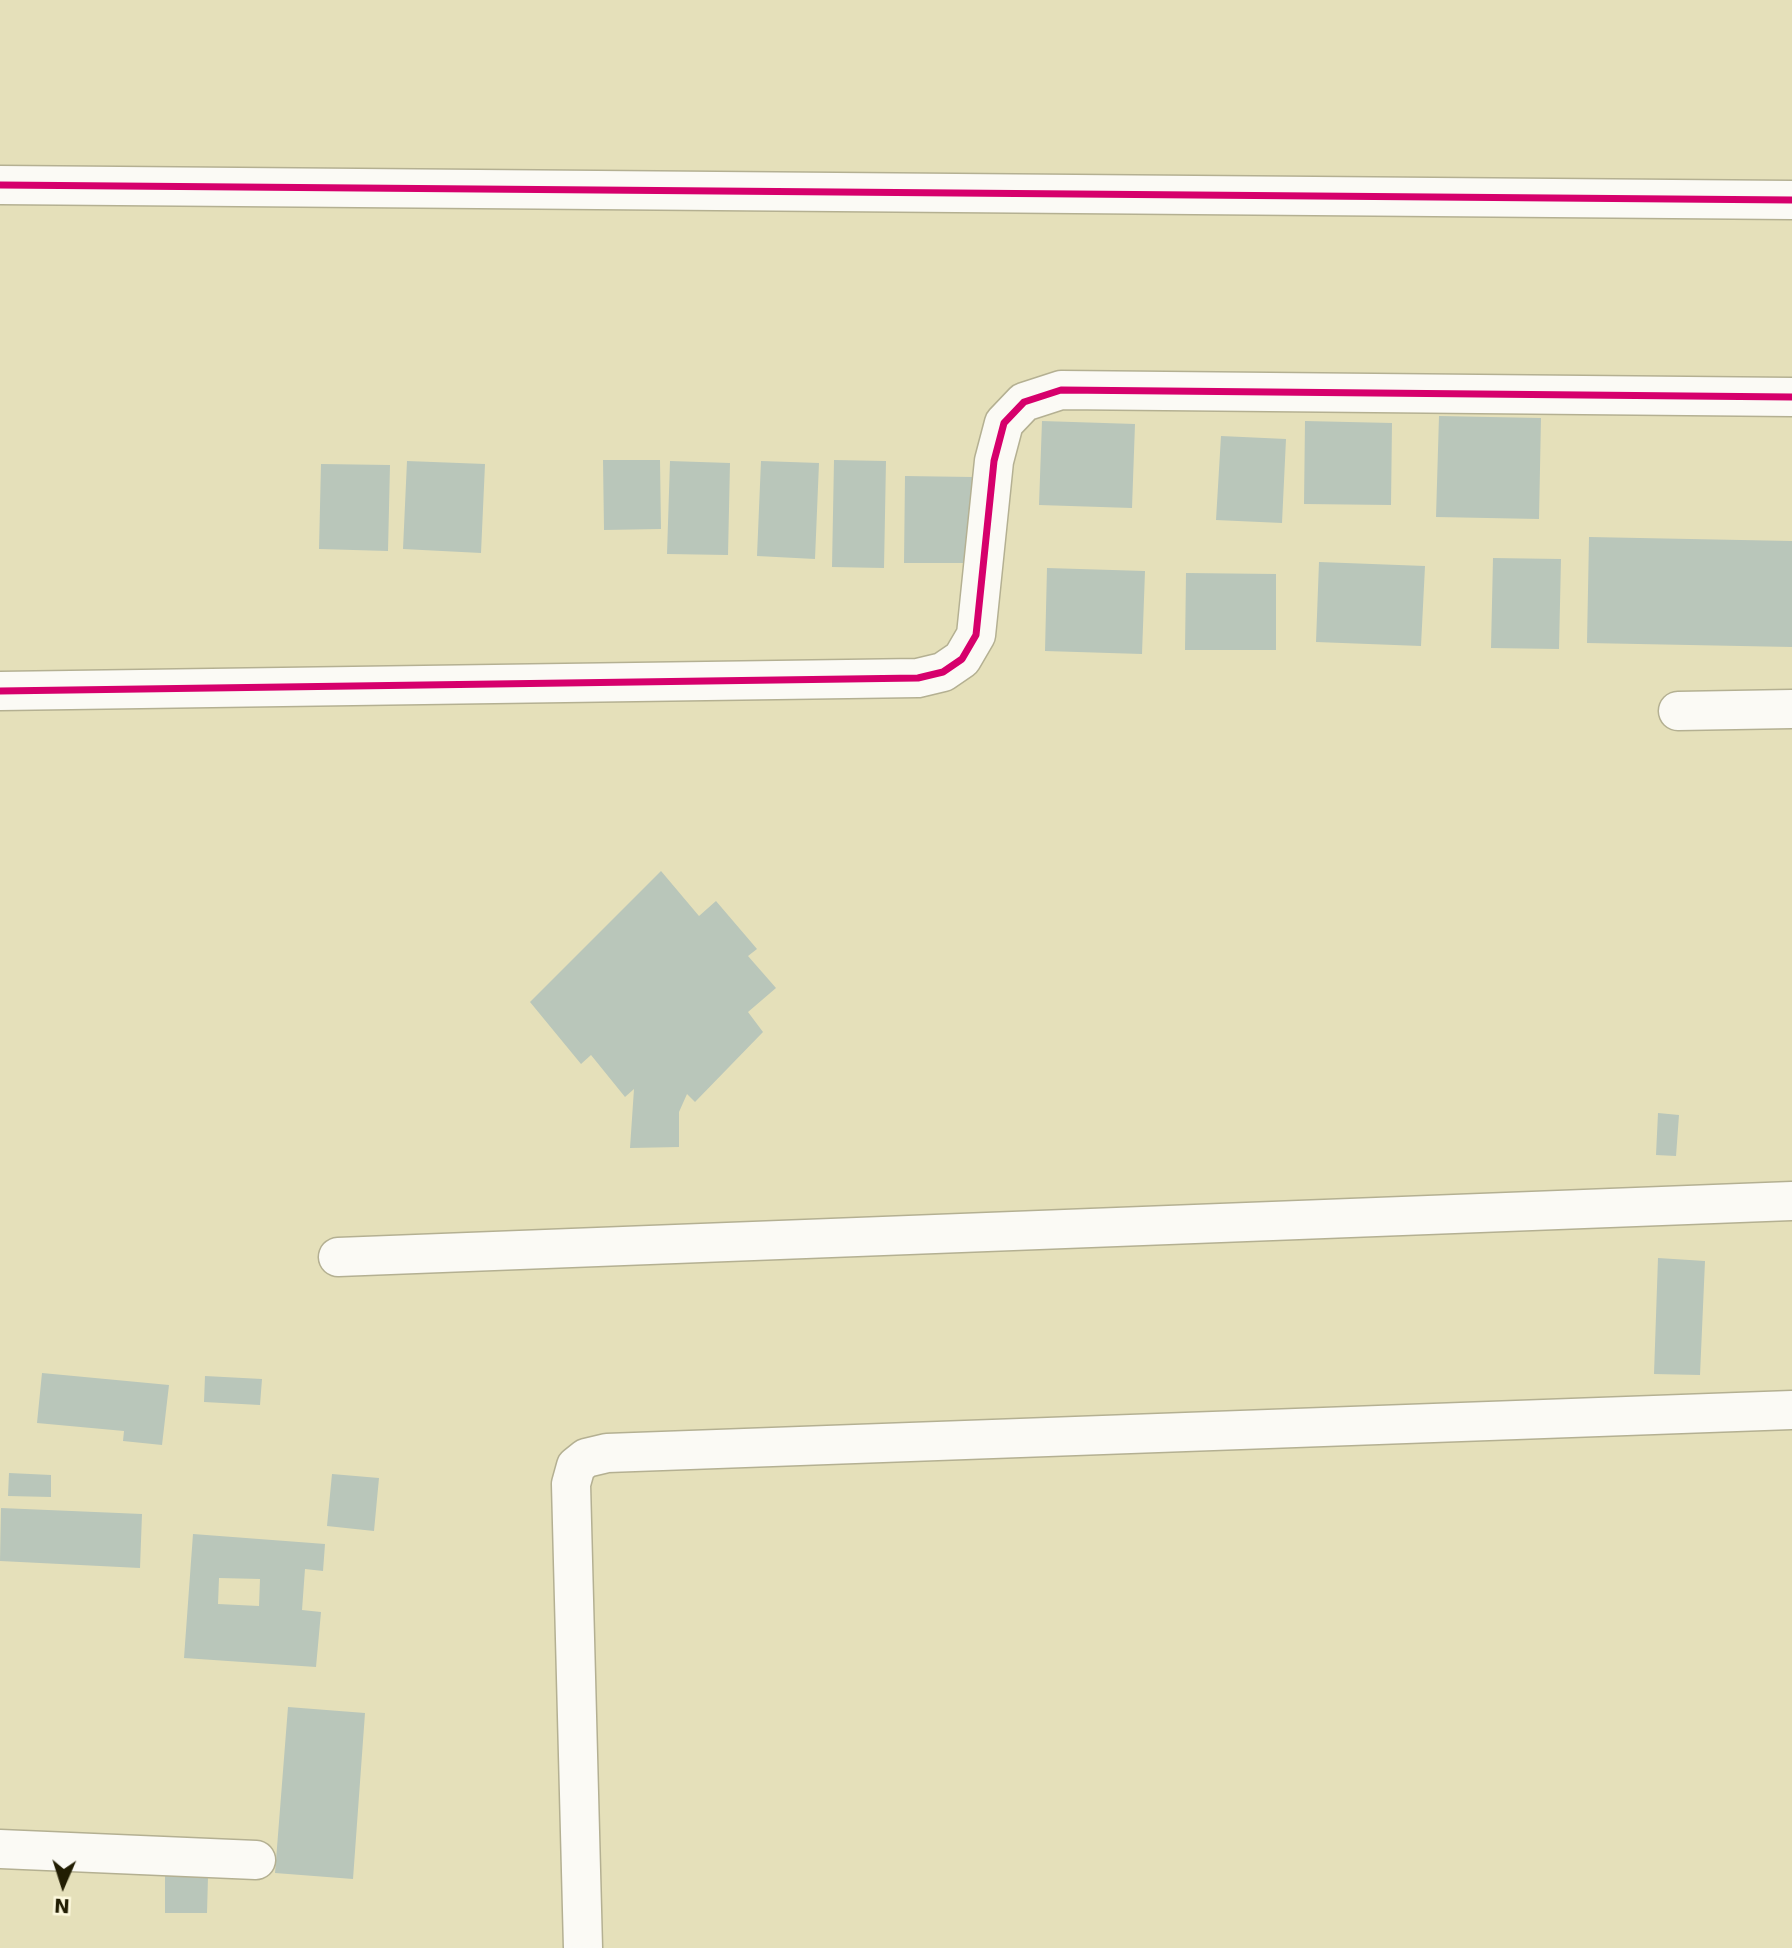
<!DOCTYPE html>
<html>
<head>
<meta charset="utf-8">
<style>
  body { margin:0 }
  #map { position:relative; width:1792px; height:1948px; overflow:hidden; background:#e5e0ba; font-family:"DejaVu Sans",sans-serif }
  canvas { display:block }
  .north { position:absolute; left:28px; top:1850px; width:70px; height:70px; -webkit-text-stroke:5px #fdf9de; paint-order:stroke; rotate:183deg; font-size:19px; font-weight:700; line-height:28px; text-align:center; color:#221e03 }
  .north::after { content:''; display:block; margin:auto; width:24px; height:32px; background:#221e03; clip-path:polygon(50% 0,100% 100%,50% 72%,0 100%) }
</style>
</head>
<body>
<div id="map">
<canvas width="1792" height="1948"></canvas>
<div class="north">N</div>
</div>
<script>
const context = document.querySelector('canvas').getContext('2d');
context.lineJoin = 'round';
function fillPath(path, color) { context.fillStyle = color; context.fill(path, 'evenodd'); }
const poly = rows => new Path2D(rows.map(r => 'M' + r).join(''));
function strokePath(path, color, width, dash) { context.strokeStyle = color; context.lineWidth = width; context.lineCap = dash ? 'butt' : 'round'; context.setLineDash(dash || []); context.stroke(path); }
const building = poly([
  [1439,416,1541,418,1539,519,1436,517],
  [1042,421,1135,424,1132,508,1039,505],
  [1305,421,1392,423,1391,505,1304,504],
  [1221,436,1286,439,1282,523,1216,520],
  [603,460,660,460,661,529,604,530],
  [834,460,886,461,884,568,832,567],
  [407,461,485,464,481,553,403,549],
  [670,461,730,463,728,555,667,554],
  [761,461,819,463,815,559,757,556],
  [321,464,390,465,388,551,319,549],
  [905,476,972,477,971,563,904,563],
  [1589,537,1792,541,1792,647,1587,643],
  [1493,558,1561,559,1559,649,1491,648],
  [1319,562,1425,566,1421,646,1316,642],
  [1047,568,1145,571,1142,654,1045,651],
  [1186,573,1276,574,1276,650,1185,650],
  [661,871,699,916,716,901,757,949,748,956,776,988,748,1012,763,1032,695,1102,687,1094,679,1112,679,1147,630,1148,634,1089,625,1097,591,1055,581,1064,530,1002],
  [1658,1113,1679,1115,1676,1156,1656,1155],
  [1658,1258,1705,1261,1700,1375,1654,1374],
  [42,1373,169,1385,162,1445,123,1441,124,1431,37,1423],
  [205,1376,262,1379,260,1405,204,1402],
  [9,1473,51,1475,51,1497,8,1496],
  [332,1474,379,1478,374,1531,327,1526],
  [1,1508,142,1514,140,1568,0,1561],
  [193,1534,325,1544,323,1571,305,1569,302,1610,321,1612,316,1667,184,1658],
  [219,1578,260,1579,259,1606,218,1604],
  [288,1707,365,1713,353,1879,275,1873],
  [165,1876,208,1877,207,1913,165,1913]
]);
const minor = poly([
  [0,185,1792,200],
  [0,691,918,678,943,672,962,659,976,635,994,461,1004,423,1024,402,1061,390,1792,397],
  [1678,711,1792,709],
  [338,1257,1792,1201],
  [0,1849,256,1860],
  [583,1948,571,1484,576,1466,586,1458,607,1453,1792,1410]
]);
const cycleway = poly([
  [0,185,1792,200],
  [0,691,918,678,943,672,962,659,976,635,994,461,1004,423,1024,402,1061,390,1792,397]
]);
fillPath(building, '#b9c6ba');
strokePath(minor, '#b4b092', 41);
strokePath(minor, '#fbfaf5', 38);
strokePath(cycleway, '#d6006c', 7);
</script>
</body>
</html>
